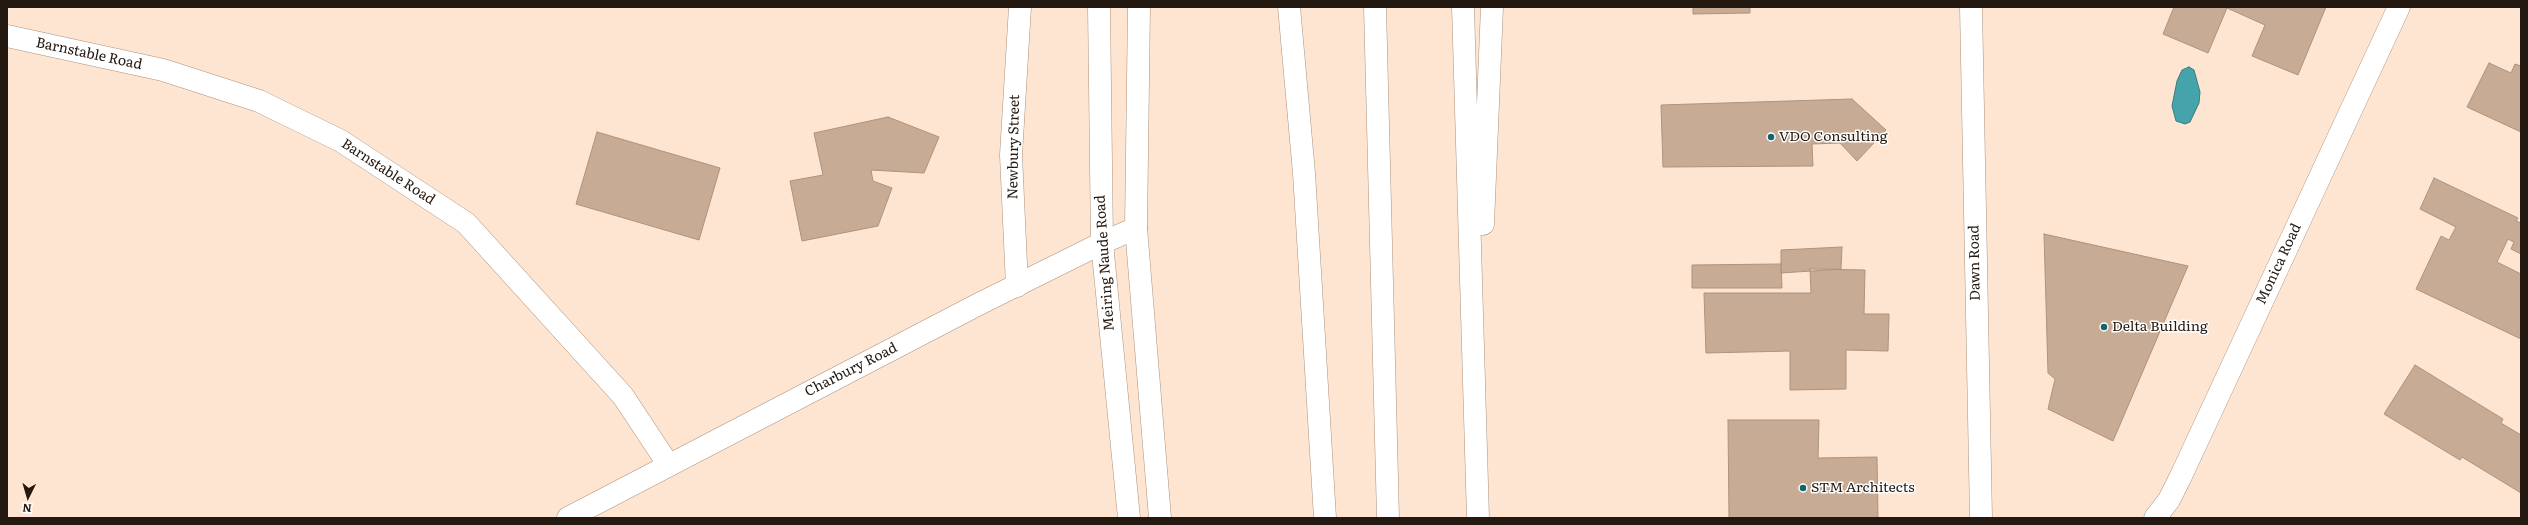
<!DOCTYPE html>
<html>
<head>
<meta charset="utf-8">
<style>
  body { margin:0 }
  #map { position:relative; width:2528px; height:525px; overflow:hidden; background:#fee5d2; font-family:Literata,serif }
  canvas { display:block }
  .frame { position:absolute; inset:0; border:8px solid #241911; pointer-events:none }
  .north { position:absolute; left:8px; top:477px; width:40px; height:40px; -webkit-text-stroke:3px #fff; paint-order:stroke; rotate:185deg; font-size:11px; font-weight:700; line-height:16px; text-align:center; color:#241911 }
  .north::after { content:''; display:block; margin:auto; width:14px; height:18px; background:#241911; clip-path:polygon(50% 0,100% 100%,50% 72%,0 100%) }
</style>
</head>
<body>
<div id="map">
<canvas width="2528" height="525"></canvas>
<div class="frame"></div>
<div class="north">N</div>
</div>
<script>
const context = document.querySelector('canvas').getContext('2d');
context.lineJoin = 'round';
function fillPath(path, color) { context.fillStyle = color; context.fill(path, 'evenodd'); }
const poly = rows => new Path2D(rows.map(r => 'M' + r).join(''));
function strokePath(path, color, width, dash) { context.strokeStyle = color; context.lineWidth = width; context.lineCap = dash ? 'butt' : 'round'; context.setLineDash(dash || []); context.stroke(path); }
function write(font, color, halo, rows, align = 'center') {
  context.font = font + ' Literata,serif'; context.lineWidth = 3; context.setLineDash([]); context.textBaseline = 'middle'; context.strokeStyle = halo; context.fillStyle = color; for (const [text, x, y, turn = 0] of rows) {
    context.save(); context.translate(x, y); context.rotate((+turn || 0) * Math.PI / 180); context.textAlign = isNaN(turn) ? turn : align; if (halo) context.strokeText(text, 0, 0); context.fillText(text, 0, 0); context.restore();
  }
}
const water = poly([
  [2189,67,2194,70,2200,92,2199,103,2190,122,2185,124,2176,121,2172,106,2177,81,2182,70,2189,67]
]);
const building = poly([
  [1693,7,1750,7,1750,13,1693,14,1693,7],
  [2174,7,2326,7,2298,75,2252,56,2265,25,2227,8,2208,53,2163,34,2174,7],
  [2489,63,2511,73,2515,64,2521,66,2521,132,2467,107,2489,63],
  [1852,99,1886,130,1857,161,1840,143,1812,144,1813,166,1663,167,1661,105,1852,99],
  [888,117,939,137,924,173,871,170,873,181,892,188,878,226,802,241,790,181,823,175,814,133,888,117],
  [597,132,720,168,699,240,576,204,597,132],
  [2434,178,2518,218,2516,221,2521,223,2521,254,2511,249,2514,242,2508,239,2497,262,2521,274,2521,339,2416,289,2441,236,2449,240,2456,227,2420,209,2434,178],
  [2044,234,2188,266,2113,441,2048,409,2055,379,2048,373,2044,234],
  [1842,247,1841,269,1781,273,1781,250,1842,247],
  [1781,264,1782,288,1692,288,1692,265,1781,264],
  [1810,269,1865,270,1864,314,1889,314,1888,351,1846,350,1846,389,1790,390,1790,351,1706,353,1704,293,1811,293,1810,269],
  [2415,365,2503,419,2501,423,2521,435,2521,493,2462,457,2460,460,2384,414,2415,365],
  [1728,420,1819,420,1818,458,1877,457,1878,518,1729,518,1728,420]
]);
const street = poly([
  [1971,7,1981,518],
  [7,36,163,70,259,101,341,141,466,223,623,396,668,464],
  [1017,286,1011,155,1020,7],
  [568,518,979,304,1102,243,1136,228],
  [2155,518,2169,500,2181,476,2399,7]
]);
const secondary = poly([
  [1099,7,1102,243,1129,518],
  [1139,7,1136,228,1160,518]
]);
const highway = poly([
  [1289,7,1304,173,1325,518],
  [1375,7,1388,518],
  [1463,7,1478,518],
  [1483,224,1492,7]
]);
const markers = [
  [1771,137,4,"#15636b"],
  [2104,327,4,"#15636b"],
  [1803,488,4,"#15636b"]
];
const streetNames = [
  ["Barnstable Road",89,54,12],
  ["Newbury Street",1014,147,-89],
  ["Barnstable Road",388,172,33],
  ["Meiring Naude Road",1105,263,-94],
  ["Dawn Road",1975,263,-91],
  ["Monica Road",2279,264,-65],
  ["Charbury Road",851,370,-27]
];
const poiNames = [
  ["VDO Consulting",1779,137],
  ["Delta Building",2112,327],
  ["STM Architects",1811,488]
];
fillPath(water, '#45a3ac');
strokePath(water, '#3b7a7e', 1);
fillPath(building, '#c8ab95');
strokePath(building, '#ae927c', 1);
strokePath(street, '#ac917b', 23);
strokePath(secondary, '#ac917b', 23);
strokePath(highway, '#ac917b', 23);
strokePath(street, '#fff', 22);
strokePath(secondary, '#fff', 22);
strokePath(highway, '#fff', 22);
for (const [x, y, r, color] of markers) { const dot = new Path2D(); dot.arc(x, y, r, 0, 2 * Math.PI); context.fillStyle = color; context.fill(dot); strokePath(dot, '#fff', 1.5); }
write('14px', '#241911', '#fff', streetNames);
write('14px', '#241911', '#fff', poiNames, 'left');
</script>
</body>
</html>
